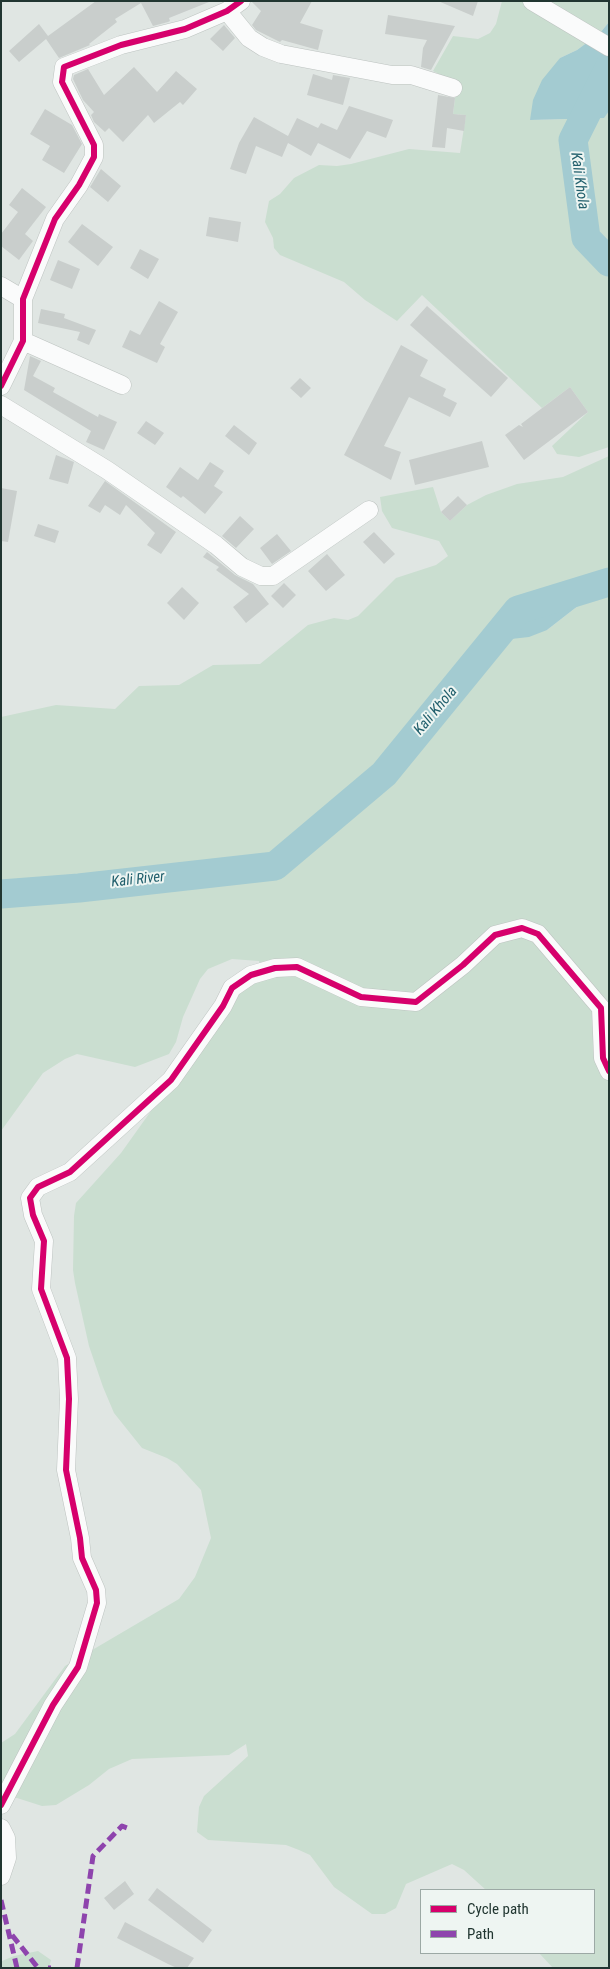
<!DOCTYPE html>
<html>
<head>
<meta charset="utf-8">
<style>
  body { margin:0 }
  #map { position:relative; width:610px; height:1969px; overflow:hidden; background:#e0e6e3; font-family:"Roboto Condensed",sans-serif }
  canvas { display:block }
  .frame { position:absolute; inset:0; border:2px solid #213631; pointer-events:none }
  .legend { position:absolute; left:420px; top:1889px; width:175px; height:65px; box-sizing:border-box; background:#eef5f2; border:1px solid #9ca9a5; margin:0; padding:6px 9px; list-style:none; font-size:15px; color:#213631 }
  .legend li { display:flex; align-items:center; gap:10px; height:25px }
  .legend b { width:25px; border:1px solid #9ca9a5 }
</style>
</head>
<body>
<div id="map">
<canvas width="610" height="1969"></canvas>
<div class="frame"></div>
<ul class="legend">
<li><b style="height:6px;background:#d6006c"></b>Cycle path</li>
<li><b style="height:6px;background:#8e44ad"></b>Path</li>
</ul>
</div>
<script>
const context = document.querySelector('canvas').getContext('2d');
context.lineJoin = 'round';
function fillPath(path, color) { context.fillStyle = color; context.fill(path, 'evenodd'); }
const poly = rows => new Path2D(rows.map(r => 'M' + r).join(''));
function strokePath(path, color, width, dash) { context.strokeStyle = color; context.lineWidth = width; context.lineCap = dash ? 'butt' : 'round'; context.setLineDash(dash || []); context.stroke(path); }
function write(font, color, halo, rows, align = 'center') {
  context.font = font + ' "Roboto Condensed",sans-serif'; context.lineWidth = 4; context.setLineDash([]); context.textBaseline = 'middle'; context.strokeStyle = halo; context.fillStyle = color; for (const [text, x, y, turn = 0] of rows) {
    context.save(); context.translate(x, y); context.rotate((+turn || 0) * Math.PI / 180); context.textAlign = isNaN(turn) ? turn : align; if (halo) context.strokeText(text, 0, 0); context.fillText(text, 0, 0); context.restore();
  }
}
const green = poly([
  [502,1,609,1,609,22,600,33,577,50,560,58,530,120,603,118,609,111,609,447,579,457,557,454,552,446,588,412,570,387,542,408,422,295,397,321,365,300,344,282,280,255,274,248,273,238,265,222,269,201,280,194,294,178,319,165,337,166,351,164,409,149,460,153,466,115,453,114,457,83,433,71,453,36,478,39,490,33,496,24],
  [609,456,609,573,568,584,510,609,496,622,547,630,583,602,609,593,609,1968,553,1968,539,1953,594,1953,594,1890,486,1890,464,1870,452,1864,406,1884,396,1908,385,1914,372,1914,334,1887,310,1855,299,1850,286,1845,208,1840,197,1832,199,1807,204,1796,248,1756,246,1744,229,1755,132,1759,109,1769,89,1785,56,1805,42,1806,17,1798,1,1799,1,1743,15,1734,65,1666,179,1599,195,1577,211,1538,201,1490,177,1464,167,1458,142,1448,114,1413,103,1387,89,1346,75,1283,73,1270,74,1216,76,1203,121,1153,166,1090,218,1010,261,975,259,961,232,959,208,969,200,979,183,1017,176,1042,169,1054,135,1067,77,1054,65,1059,43,1073,1,1131,1,717,56,705,115,709,139,686,179,685,213,665,260,664,308,625,334,618,348,620,358,616,396,578,436,565,448,556,439,541,392,528,382,511,380,497,433,487,441,512,450,521,467,505,486,495,517,484,563,477],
  [38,1951,51,1960,49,1968,1,1968,2,1961,14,1956]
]);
const water = poly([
  [609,22,609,111,604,118,530,120,533,100,542,80,560,58,577,50,600,33],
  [609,573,609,593,583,602,547,630,529,637,511,639,496,622,510,609,568,584]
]);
const river = poly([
  [609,68,573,140,586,238,609,262],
  [1,894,79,888,275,866,384,774,518,610,609,582]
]);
const building = poly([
  [96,1,209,1,209,2,169,18,170,21,168,22,153,26,141,3,115,19,117,22,89,44,90,45,59,58,46,39,19,62,9,51,39,24,48,36],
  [251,1,312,1,300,23,323,30,318,50,282,40,280,42,256,30,252,25,261,11],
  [438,1,478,1,473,16],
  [388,15,455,26,431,70,421,67,423,48,427,40,385,34],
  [224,25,235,38,223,51,210,39],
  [134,67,157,92,176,71,197,89,183,105,180,102,154,123,148,115,123,142,109,128,105,132,94,122,91,115,94,112,83,100,73,79,74,75,88,69,104,95],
  [313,74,332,80,333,75,350,78,343,105,307,95],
  [438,95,455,98,453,114,466,115,464,131,447,128,445,148,432,147],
  [349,106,393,120,386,138,367,131,350,159,318,143,311,156,288,143,282,157,256,146,246,174,230,169,239,143,254,117,288,136,297,118,318,128,321,123,337,130],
  [45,109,72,125,82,144,64,173,42,160,50,146,30,134],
  [101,169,121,186,108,202,90,187],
  [22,188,46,207,25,234,33,241,19,260,1,246,1,234,18,212,9,205],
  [209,217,241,222,238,242,206,236],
  [82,224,113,247,98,266,68,242],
  [140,249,159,259,148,279,130,268],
  [58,260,80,269,72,289,50,280],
  [159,301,178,312,160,344,165,347,157,363,122,347,130,330,140,335],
  [427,306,508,378,491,397,410,325],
  [41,309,65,314,64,318,96,330,89,345,77,340,80,332,38,323],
  [401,345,428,360,420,376,446,389,443,396,457,403,450,417,409,397,384,446,401,452,391,480,344,455],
  [30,356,41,361,33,376,55,388,53,392,98,417,99,414,117,422,104,450,86,442,91,431,24,390],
  [300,378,311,388,301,398,290,388],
  [570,387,588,412,524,460,505,435,519,425,523,427,521,424],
  [146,421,164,433,155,445,137,433],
  [234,425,257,443,249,455,225,436],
  [482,441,489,467,415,485,409,460],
  [56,455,74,462,68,484,49,479],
  [210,462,224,471,214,486,223,492,205,514,183,496,181,498,166,487,180,467,198,480],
  [105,481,176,532,161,554,147,545,155,533,126,505,120,515,105,505,100,513,88,506],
  [1,488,17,491,8,542,1,541],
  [458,496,467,505,450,521,441,512],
  [240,516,254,529,236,548,222,536],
  [38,524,59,531,55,543,34,536],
  [374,532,395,554,384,564,363,542],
  [277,534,291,551,272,564,260,548],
  [207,552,235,575,253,584,269,604,246,623,233,607,249,594,216,570,219,567,203,557],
  [327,554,345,575,326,591,308,571],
  [284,583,296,595,283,608,271,596],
  [182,587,199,603,184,620,167,603],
  [125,1881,134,1894,114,1910,104,1898],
  [157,1888,212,1930,203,1943,148,1900],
  [125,1922,194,1958,187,1968,177,1968,168,1964,117,1938]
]);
const minor = poly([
  [532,1,609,47],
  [227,11,249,38,263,47,281,54,392,75,411,75,453,88],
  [1,286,23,299],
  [23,341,122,385],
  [1,386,23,341,23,299,55,219,79,185,94,157,94,145,62,82,64,67,121,45,185,29,227,11,241,1],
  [1,405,107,470,216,545,242,567,261,576,273,576,369,510],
  [1,1805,53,1705,78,1667,97,1603,96,1590,82,1558,80,1538,66,1470,69,1399,67,1358,41,1289,44,1241,33,1215,30,1198,38,1187,70,1172,171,1080,223,1006,232,988,251,975,275,968,297,967,361,997,416,1002,463,965,495,935,522,928,538,934,601,1008,603,1058,609,1071],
  [1,1828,6,1838,7,1858,1,1876]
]);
const quiet = poly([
  [1,1900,17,1968],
  [12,1935,38,1968],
  [48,1968,51,1968],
  [77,1968,93,1856,122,1826,130,1829]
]);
const cycleway = poly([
  [1,386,23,341,23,299,55,219,79,185,94,157,94,145,62,82,64,67,121,45,185,29,227,11,241,1],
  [1,1805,53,1705,78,1667,97,1603,96,1590,82,1558,80,1538,66,1470,69,1399,67,1358,41,1289,44,1241,33,1215,30,1198,38,1187,70,1172,171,1080,223,1006,232,988,251,975,275,968,297,967,361,997,416,1002,463,965,495,935,522,928,538,934,601,1008,603,1058,609,1071]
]);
const waterNames = [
  ["Kali Khola",579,181,82],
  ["Kali Khola",436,711,-50],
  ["Kali River",138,880,-6]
];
fillPath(green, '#caded0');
fillPath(water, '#a3cbd1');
strokePath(river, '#a3cbd1', 29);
fillPath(building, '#c9cecc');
strokePath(minor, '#bdc3c0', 19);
strokePath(minor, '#fafbfb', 18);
strokePath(quiet, '#8e44ad', 5, [10, 5]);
strokePath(cycleway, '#d6006c', 6);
write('italic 15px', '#215f6c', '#eef5f2', waterNames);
</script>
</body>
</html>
